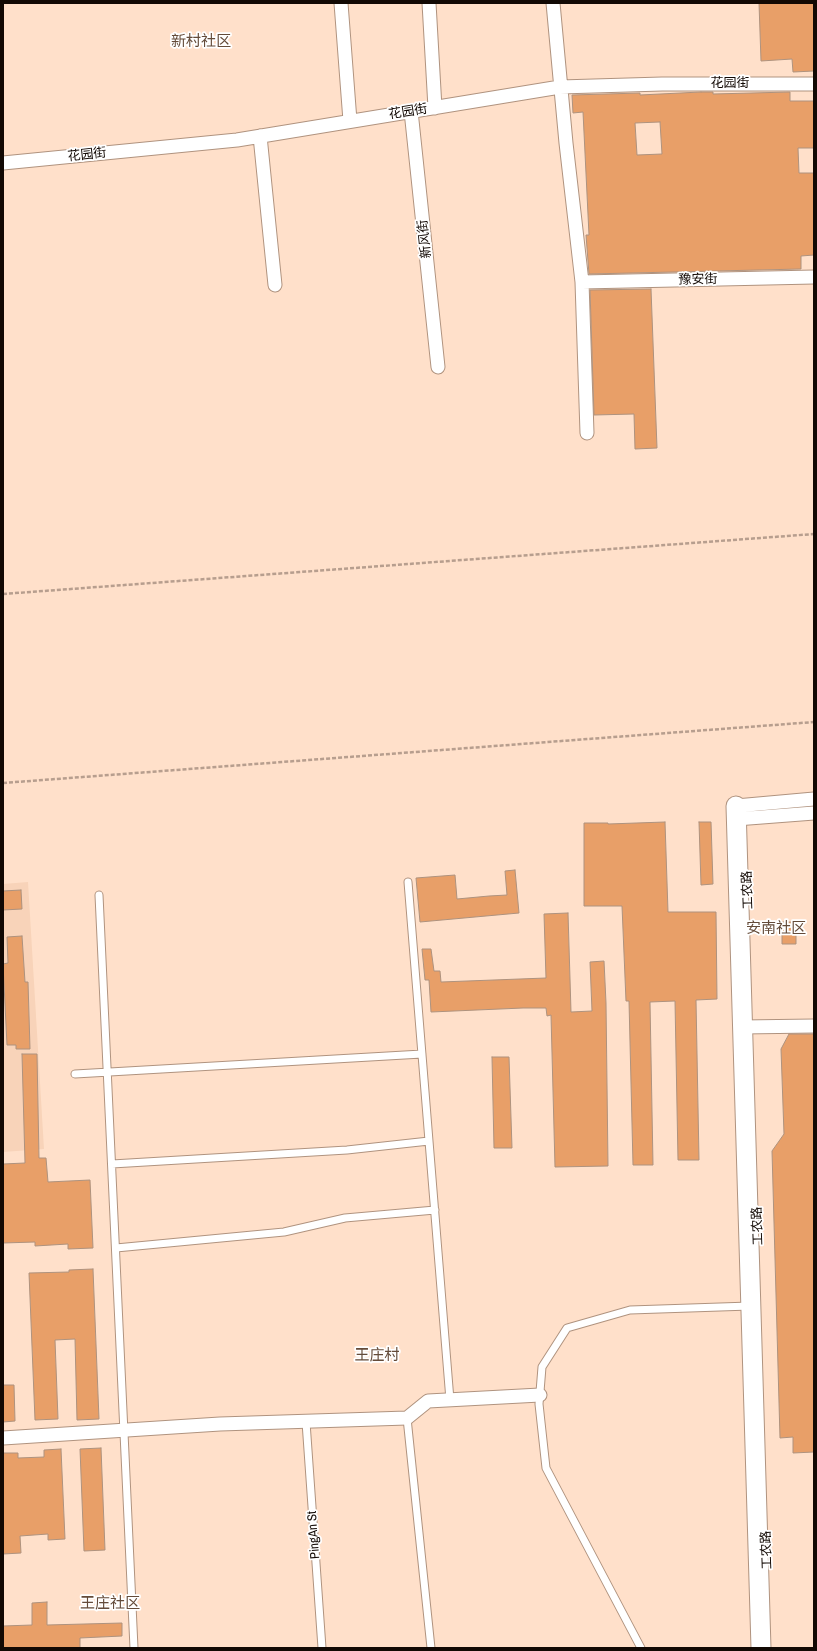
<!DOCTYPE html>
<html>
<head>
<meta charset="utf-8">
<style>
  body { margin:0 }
  #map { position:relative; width:817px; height:1651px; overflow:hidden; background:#ffe0ca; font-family:"Archivo Narrow",sans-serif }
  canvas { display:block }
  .frame { position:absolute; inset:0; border:4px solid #120904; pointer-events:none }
</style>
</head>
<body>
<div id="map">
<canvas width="817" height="1651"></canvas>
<div class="frame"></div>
</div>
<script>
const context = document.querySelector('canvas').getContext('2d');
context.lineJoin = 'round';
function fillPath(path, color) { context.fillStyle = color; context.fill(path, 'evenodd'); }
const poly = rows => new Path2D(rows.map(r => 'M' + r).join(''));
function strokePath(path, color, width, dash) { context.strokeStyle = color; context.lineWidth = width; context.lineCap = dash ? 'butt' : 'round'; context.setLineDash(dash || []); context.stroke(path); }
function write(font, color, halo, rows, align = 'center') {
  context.font = font + ' "Archivo Narrow","Noto Sans SC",sans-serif'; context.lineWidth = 3.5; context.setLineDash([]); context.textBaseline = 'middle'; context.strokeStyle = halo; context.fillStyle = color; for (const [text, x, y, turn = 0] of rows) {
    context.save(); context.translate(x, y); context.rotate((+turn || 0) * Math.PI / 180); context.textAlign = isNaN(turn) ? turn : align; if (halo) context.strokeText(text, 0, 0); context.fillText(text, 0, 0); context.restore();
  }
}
const built = poly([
  [28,882,44,1149,3,1152,3,884]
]);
const building = poly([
  [759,3,814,3,814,71,793,72,792,59,761,61,759,3],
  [701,92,713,92,713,94,790,92,790,101,814,101,814,148,798,148,799,173,814,173,814,255,801,256,801,269,589,274,586,235,589,235,583,112,573,113,572,95,640,93,640,95,701,92],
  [660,122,662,154,637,155,635,123,660,122],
  [651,289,657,448,635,449,634,414,594,415,590,290,651,289],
  [665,822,668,912,716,912,717,999,696,1000,699,1160,678,1160,675,1001,650,1002,653,1165,633,1165,629,1001,626,1001,622,906,584,906,584,823,608,823,608,824,665,822],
  [699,822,711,822,713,884,701,885,699,822],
  [515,870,519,913,420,922,416,878,455,875,457,899,489,896,507,895,505,871,515,870],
  [21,890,22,909,3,910,3,891,21,890],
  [568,913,571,1012,592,1011,590,962,604,961,606,1003,608,1166,555,1167,551,1015,547,1016,546,1008,523,1008,431,1012,429,980,425,980,422,949,431,949,434,971,440,971,441,982,546,978,544,914,568,913],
  [782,922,796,922,796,944,782,944,782,922],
  [22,936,25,982,28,982,30,1049,16,1049,16,1045,7,1045,3,964,8,963,7,937,22,936],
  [789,1034,814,1034,814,1452,793,1453,793,1437,780,1438,772,1151,784,1134,781,1049,789,1034],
  [22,1054,37,1054,39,1158,46,1158,48,1182,90,1180,93,1248,68,1249,68,1244,35,1246,35,1242,3,1243,3,1164,25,1163,22,1054],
  [492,1057,509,1057,512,1148,494,1148,492,1057],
  [93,1269,99,1419,77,1420,75,1339,55,1340,58,1419,35,1420,29,1273,69,1272,69,1270,93,1269],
  [3,1385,14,1385,15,1421,3,1422,3,1385],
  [101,1448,105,1550,84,1551,80,1449,101,1448],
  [61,1449,65,1539,48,1540,48,1534,20,1536,21,1553,3,1554,3,1453,18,1453,18,1458,44,1457,44,1450,61,1449],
  [47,1602,47,1625,122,1623,122,1636,80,1638,80,1648,3,1648,3,1626,32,1625,32,1603,47,1602]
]);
const path = poly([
  [3,594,814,534],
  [3,783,814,722]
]);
const lane = poly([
  [408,882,450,1400],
  [99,895,134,1648],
  [75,1074,422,1054],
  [112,1164,347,1150,429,1141],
  [116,1248,284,1232,345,1218,435,1210],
  [407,1418,431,1648],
  [306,1422,322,1648],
  [641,1648,546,1468,539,1404,542,1367,567,1328,630,1310,750,1306]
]);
const street = poly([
  [341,3,350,121],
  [429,3,435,108],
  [553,3,566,143,582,282,587,433],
  [411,111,438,367],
  [260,136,275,285],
  [3,163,237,140,560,87,662,84,814,84],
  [582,282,814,277],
  [736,806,814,799],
  [736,819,814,813],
  [742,1027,814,1026],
  [3,1438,220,1424,407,1418,428,1401,540,1395]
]);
const secondary = poly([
  [736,806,761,1648]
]);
const streetNames = [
  ["花园街",730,84],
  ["花园街",408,112,-9],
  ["花园街",87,155,-6],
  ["新风街",425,239,-96],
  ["豫安街",698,280,-1],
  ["工农路",748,890,-92],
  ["工农路",758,1226,-92],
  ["PingAn St",314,1535,-94],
  ["工农路",767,1550,-92]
];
const quarterNames = [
  ["新村社区",201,42],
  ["安南社区",776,929],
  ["王庄村",377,1356],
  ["王庄社区",110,1604]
];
fillPath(built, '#f8d3b9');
fillPath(building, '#e89f68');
strokePath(building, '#ae927e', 1);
strokePath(lane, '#b0937f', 9);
strokePath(street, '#b0937f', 15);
strokePath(secondary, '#b0937f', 21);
strokePath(path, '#b79e8e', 2.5, [4, 2]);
strokePath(lane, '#fff', 7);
strokePath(street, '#fff', 13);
strokePath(secondary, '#fff', 19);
write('13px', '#120904', '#fff', streetNames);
write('15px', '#644b39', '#fff', quarterNames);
</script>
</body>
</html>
